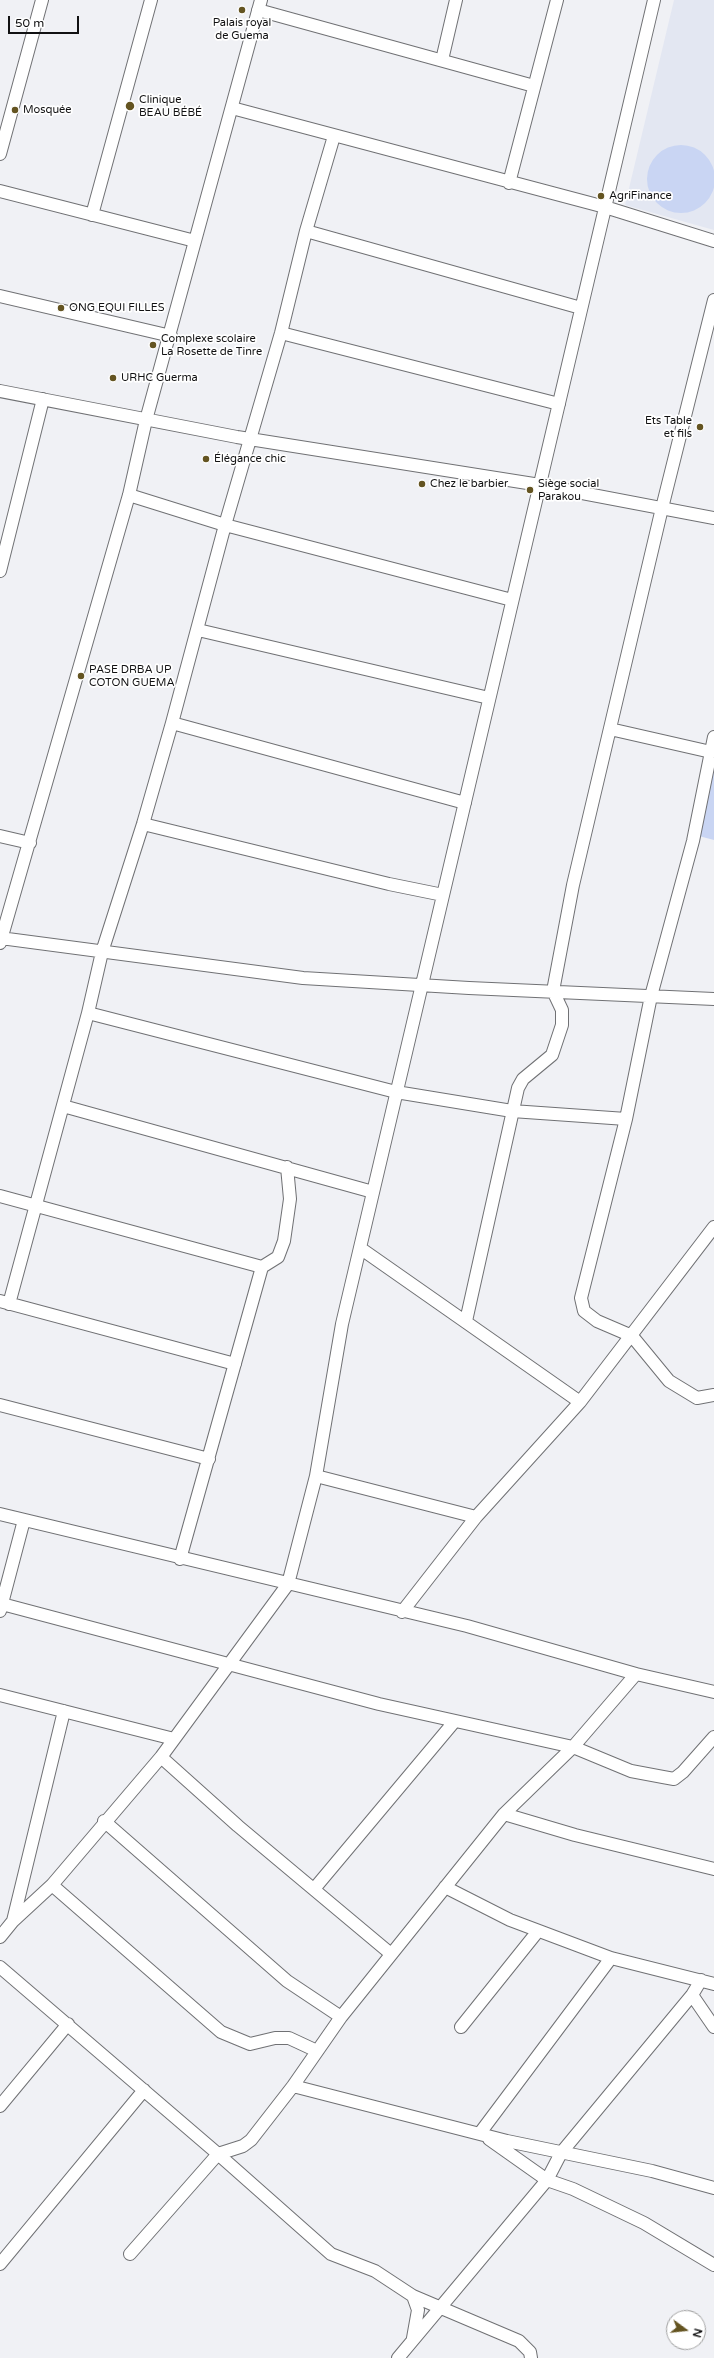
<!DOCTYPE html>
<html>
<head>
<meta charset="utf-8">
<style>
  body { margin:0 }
  #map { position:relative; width:714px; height:2358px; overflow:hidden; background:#f0f1f5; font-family:"Varela Round",sans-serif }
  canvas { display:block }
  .north { position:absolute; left:666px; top:2310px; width:40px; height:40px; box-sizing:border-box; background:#fff; border:1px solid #a0a0a0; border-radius:50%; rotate:105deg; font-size:11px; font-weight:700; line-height:16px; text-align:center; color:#111112 }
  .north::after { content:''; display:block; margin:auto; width:14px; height:18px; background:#645421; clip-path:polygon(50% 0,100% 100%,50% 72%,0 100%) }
  .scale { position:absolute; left:8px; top:16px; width:71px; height:18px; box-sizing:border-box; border:2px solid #111112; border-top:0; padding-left:5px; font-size:12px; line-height:14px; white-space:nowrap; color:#111112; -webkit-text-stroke:3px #fff; paint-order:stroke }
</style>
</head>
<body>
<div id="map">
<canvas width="714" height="2358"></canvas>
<div class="north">N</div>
<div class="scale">50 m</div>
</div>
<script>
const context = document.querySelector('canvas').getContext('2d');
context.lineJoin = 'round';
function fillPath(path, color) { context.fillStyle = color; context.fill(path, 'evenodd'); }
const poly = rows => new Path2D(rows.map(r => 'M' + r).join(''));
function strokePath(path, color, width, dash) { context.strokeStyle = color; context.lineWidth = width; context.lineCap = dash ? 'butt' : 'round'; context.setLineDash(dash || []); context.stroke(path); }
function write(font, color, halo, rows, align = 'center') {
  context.font = font + ' "Varela Round",sans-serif'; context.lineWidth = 3.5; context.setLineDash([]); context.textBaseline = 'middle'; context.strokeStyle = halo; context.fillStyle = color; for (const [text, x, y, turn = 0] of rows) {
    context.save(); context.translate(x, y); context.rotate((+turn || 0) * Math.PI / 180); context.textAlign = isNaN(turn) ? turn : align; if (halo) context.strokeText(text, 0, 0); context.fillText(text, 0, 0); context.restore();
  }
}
const built = poly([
  [674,0,714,0,714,230,625,205]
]);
const green = poly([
  '647 179a34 34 0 1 1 68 0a34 34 0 1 1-68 0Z',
  [714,754,714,840,695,835]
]);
const minor = poly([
  [258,10,534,86],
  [442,60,456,0],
  [232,108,605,207,714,241],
  [0,154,42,0],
  [509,183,557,0],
  [0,191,195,241],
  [92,215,151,0],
  [306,231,581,308],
  [0,296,171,336],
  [281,333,559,404],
  [0,391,237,437,540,485,714,518],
  [129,495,225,525,512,600],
  [0,571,43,399],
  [198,630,489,698],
  [172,723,465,803],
  [610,729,711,752],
  [714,737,693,841,651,996,626,1119,581,1298,584,1311,597,1321,632,1336,669,1381,697,1398,714,1395],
  [143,824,389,884,443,895],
  [0,836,30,843],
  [0,938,303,978,469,988,714,999],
  [0,943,129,495,146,420,261,0],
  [88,1013,396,1092,512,1111,626,1119],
  [63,1106,373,1192],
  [0,1196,262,1267,278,1257,284,1241,290,1199,287,1167],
  [360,1248,580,1402],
  [0,1301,235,1364],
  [9,1304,88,1013,102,952,143,824,172,723,225,525,281,333,306,231,334,136],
  [466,1321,518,1088,523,1079,552,1055,562,1025,562,1010,553,991,573,885,662,508,714,300],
  [0,1405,209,1459],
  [316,1476,476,1517],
  [0,1514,467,1626,636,1674,573,1747,504,1814,341,2017,293,2086,251,2140,243,2146,218,2154,331,2254,375,2271,413,2296,519,2341,530,2352,531,2358],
  [180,1559,262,1267],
  [2,1604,379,1704,573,1747,631,1771,663,1777,674,1779,683,1772,714,1737],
  [0,1611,24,1520],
  [402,1612,476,1517,580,1402,714,1227],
  [636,1674,714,1692],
  [0,1695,174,1739],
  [161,1757,238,1826,391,1954],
  [504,1814,575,1835,714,1869],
  [104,1821,287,1981,341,2017],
  [52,1885,221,2032,250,2044,275,2038,289,2038,317,2051],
  [445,1887,510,1920,611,1958,714,1984],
  [314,1889,454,1722],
  [13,1921,64,1711],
  [0,1937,13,1921,52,1885,161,1757,288,1584,316,1476,342,1324,654,0],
  [0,1967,218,2154,130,2254],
  [692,1995,714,2027],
  [461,2027,538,1931],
  [293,2086,507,2141,652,2171,714,2188],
  [0,2106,68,2024],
  [480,2133,611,1958],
  [489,2139,547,2180,573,2189,644,2223,714,2265],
  [0,2264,144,2090],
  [413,2296,418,2310,413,2338],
  [398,2358,547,2180,561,2153,692,1995,701,1980]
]);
const markers = [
  [242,10,4,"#645421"],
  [130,106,5,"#645421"],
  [15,110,4,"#645421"],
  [601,196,4,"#645421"],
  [61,308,4,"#645421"],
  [153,345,4,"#645421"],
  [113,378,4,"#645421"],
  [700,427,4,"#645421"],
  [206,459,4,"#645421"],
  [422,484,4,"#645421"],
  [530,490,4,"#645421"],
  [81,676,4,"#645421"]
];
const poiNames = [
  ["Palais royal",242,23,"center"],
  ["de Guema",242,36,"center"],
  ["Clinique",139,100],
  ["BEAU BÉBÉ",139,113],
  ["Mosquée",23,110],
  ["AgriFinance",609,196],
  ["ONG EQUI FILLES",69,308],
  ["Complexe scolaire",161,339],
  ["La Rosette de Tinre",161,352],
  ["URHC Guerma",121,378],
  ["Ets Table",692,421,"right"],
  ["et fils",692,434,"right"],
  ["Élégance chic",214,459],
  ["Chez le barbier",430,484],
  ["Siège social",538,484],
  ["Parakou",538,497],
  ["PASE DRBA UP",89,670],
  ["COTON GUEMA",89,683]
];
fillPath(built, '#e3e7f2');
fillPath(green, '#c9d5f3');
strokePath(minor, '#707174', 14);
strokePath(minor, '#fff', 12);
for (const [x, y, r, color] of markers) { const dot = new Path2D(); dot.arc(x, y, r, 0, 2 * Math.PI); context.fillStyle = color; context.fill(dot); strokePath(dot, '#fff', 1.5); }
write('11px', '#111112', '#fff', poiNames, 'left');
</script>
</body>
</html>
